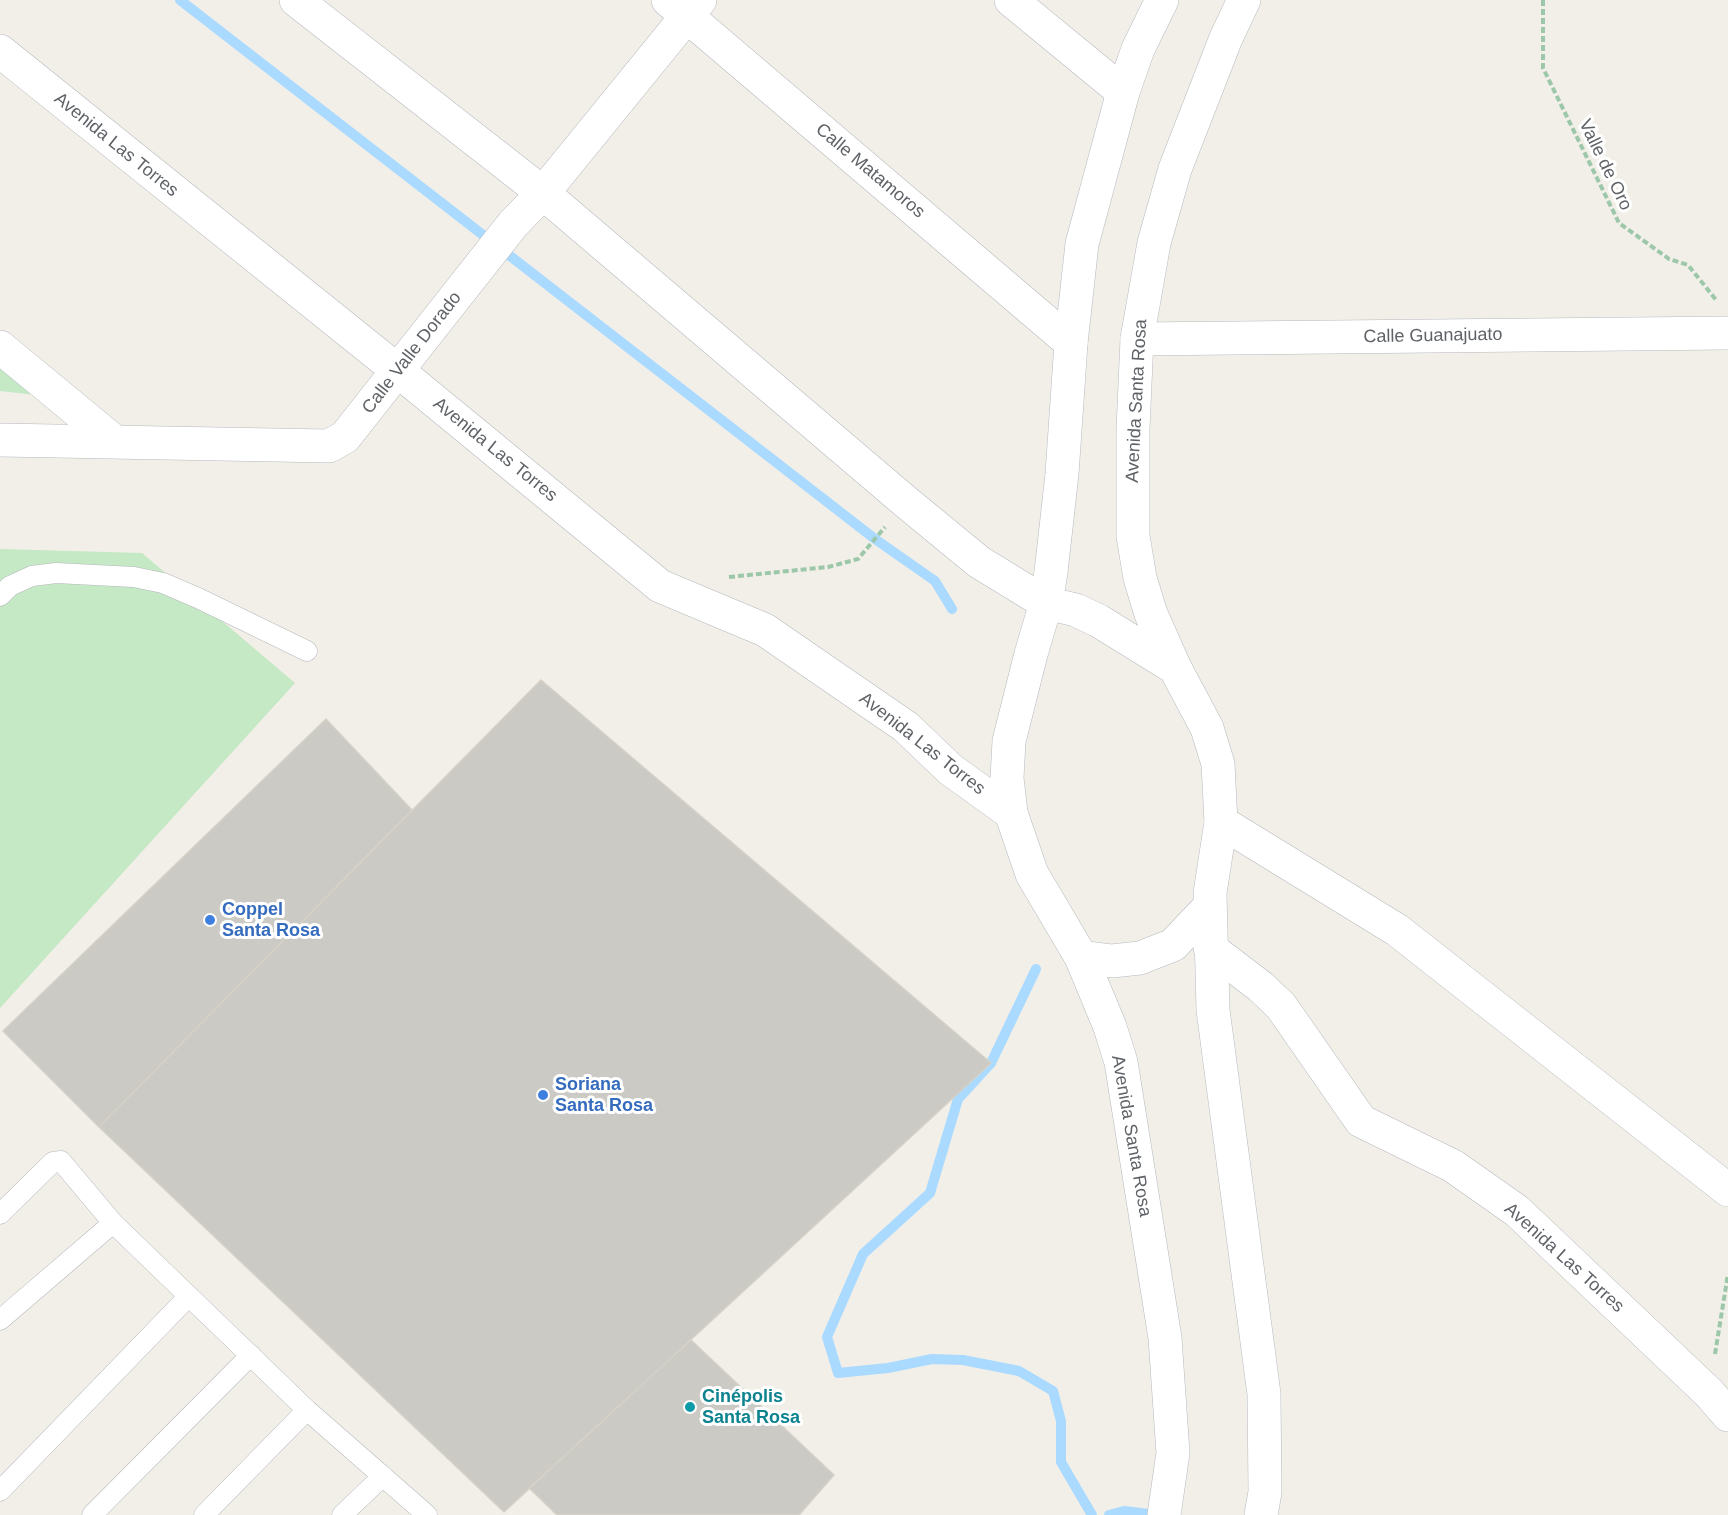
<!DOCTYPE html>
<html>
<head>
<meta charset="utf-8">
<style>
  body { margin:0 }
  canvas { display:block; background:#f1efe8 }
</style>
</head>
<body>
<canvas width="1728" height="1515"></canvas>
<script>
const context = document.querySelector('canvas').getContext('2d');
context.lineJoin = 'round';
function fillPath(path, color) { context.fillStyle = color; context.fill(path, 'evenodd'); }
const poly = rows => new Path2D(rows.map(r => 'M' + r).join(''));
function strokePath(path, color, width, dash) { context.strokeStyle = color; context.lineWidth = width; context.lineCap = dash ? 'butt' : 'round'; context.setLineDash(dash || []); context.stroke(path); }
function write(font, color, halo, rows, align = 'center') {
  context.font = font + ' Arial,sans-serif'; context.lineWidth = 6; context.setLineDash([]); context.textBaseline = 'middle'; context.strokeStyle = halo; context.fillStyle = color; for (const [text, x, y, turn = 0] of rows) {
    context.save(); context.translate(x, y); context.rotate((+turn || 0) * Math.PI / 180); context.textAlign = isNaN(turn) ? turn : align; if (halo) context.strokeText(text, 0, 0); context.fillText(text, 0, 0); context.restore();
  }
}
const green = poly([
  [0,358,53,397,0,391],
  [0,549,142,553,295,683,0,1008]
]);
const stream = poly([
  [180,0,875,539,935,581,952,609],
  [1036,969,991,1063,958,1099,930,1193,863,1254,827,1337,838,1373,888,1368,932,1359,963,1360,1019,1371,1053,1391,1061,1421,1061,1462,1092,1515],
  [1109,1515,1124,1511,1157,1515]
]);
const building = poly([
  [541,680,991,1063,504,1512,99,1127,541,680],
  [326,719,412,810,99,1127,3,1031,326,719],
  [691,1340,834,1475,799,1515,557,1515,529,1488,691,1340]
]);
const path = poly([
  [1543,0,1543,68,1619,223,1669,259,1688,265,1717,301],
  [729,577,828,567,858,559,885,527],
  [1715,1354,1728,1274]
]);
const lane = poly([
  [0,596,10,586,32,576,56,573,134,577,163,583,198,598,307,651],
  [0,1214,53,1162,61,1161,113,1223,307,1410,427,1515],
  [0,1320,113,1223],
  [0,1491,189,1296],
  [92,1515,251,1355],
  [204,1515,307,1410],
  [342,1515,383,1476]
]);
const street = poly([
  [668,0,1071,343],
  [1011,0,1123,92],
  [0,51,397,370,660,586,765,630,906,727,951,770,1011,813],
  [1137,339,1728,333],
  [0,347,115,442],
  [0,440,329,446,345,437,513,224,543,193,700,0],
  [1221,822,1397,930,1728,1190],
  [1210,948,1261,987,1281,1006,1361,1121,1453,1166,1517,1211,1709,1393,1728,1415]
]);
const secondary = poly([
  [296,0,543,193,906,502,979,562,1046,603,1076,610,1099,621,1175,668],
  [1162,0,1138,49,1123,92,1082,244,1071,343,1062,474,1051,572,1046,603,1031,654,1009,741,1007,778,1011,813,1032,874,1081,957,1110,1027,1121,1062,1165,1338,1173,1453,1164,1515],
  [1244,0,1226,38,1175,169,1154,243,1137,339,1133,429,1133,536,1140,578,1151,614,1175,668,1207,728,1218,764,1221,822,1210,893,1213,1010,1264,1394,1265,1492,1261,1515],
  [1081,957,1112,961,1140,958,1173,945,1210,906]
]);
const markers = [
  [210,920,6,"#3f7fe0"],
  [543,1095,6,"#3f7fe0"],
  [690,1407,6,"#0f9aa8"]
];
const streetNames = [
  ["Avenida Las Torres",116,145,39],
  ["Valle de Oro",1605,165,64],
  ["Calle Matamoros",870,171,40],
  ["Calle Guanajuato",1433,336,-1],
  ["Calle Valle Dorado",412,353,-52],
  ["Avenida Santa Rosa",1137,401,-87],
  ["Avenida Las Torres",495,450,39],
  ["Avenida Las Torres",922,744,38],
  ["Avenida Santa Rosa",1131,1136,80],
  ["Avenida Las Torres",1564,1258,42]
];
const shopNames = [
  ["Coppel",222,910],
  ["Santa Rosa",222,931],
  ["Soriana",555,1085],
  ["Santa Rosa",555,1106]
];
const cultureNames = [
  ["Cinépolis",702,1397],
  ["Santa Rosa",702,1418]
];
fillPath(green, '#c5e8c5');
strokePath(stream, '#aadaff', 10);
fillPath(building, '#cccac5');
strokePath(building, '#d6d1c6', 1.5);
strokePath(lane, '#b5b8bc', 21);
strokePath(street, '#b5b8bc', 34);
strokePath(secondary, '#b6babf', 34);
strokePath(path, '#9cc7a9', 4, [6, 3]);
strokePath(lane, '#fff', 20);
strokePath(street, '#fff', 33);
strokePath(secondary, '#fff', 33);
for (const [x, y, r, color] of markers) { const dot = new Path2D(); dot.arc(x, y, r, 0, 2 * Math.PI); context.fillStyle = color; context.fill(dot); strokePath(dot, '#fff', 2); }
write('18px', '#5f6368', '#fff', streetNames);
write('bold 18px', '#366cbe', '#fff', shopNames, 'left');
write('bold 18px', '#0d838f', '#fff', cultureNames, 'left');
</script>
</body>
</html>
